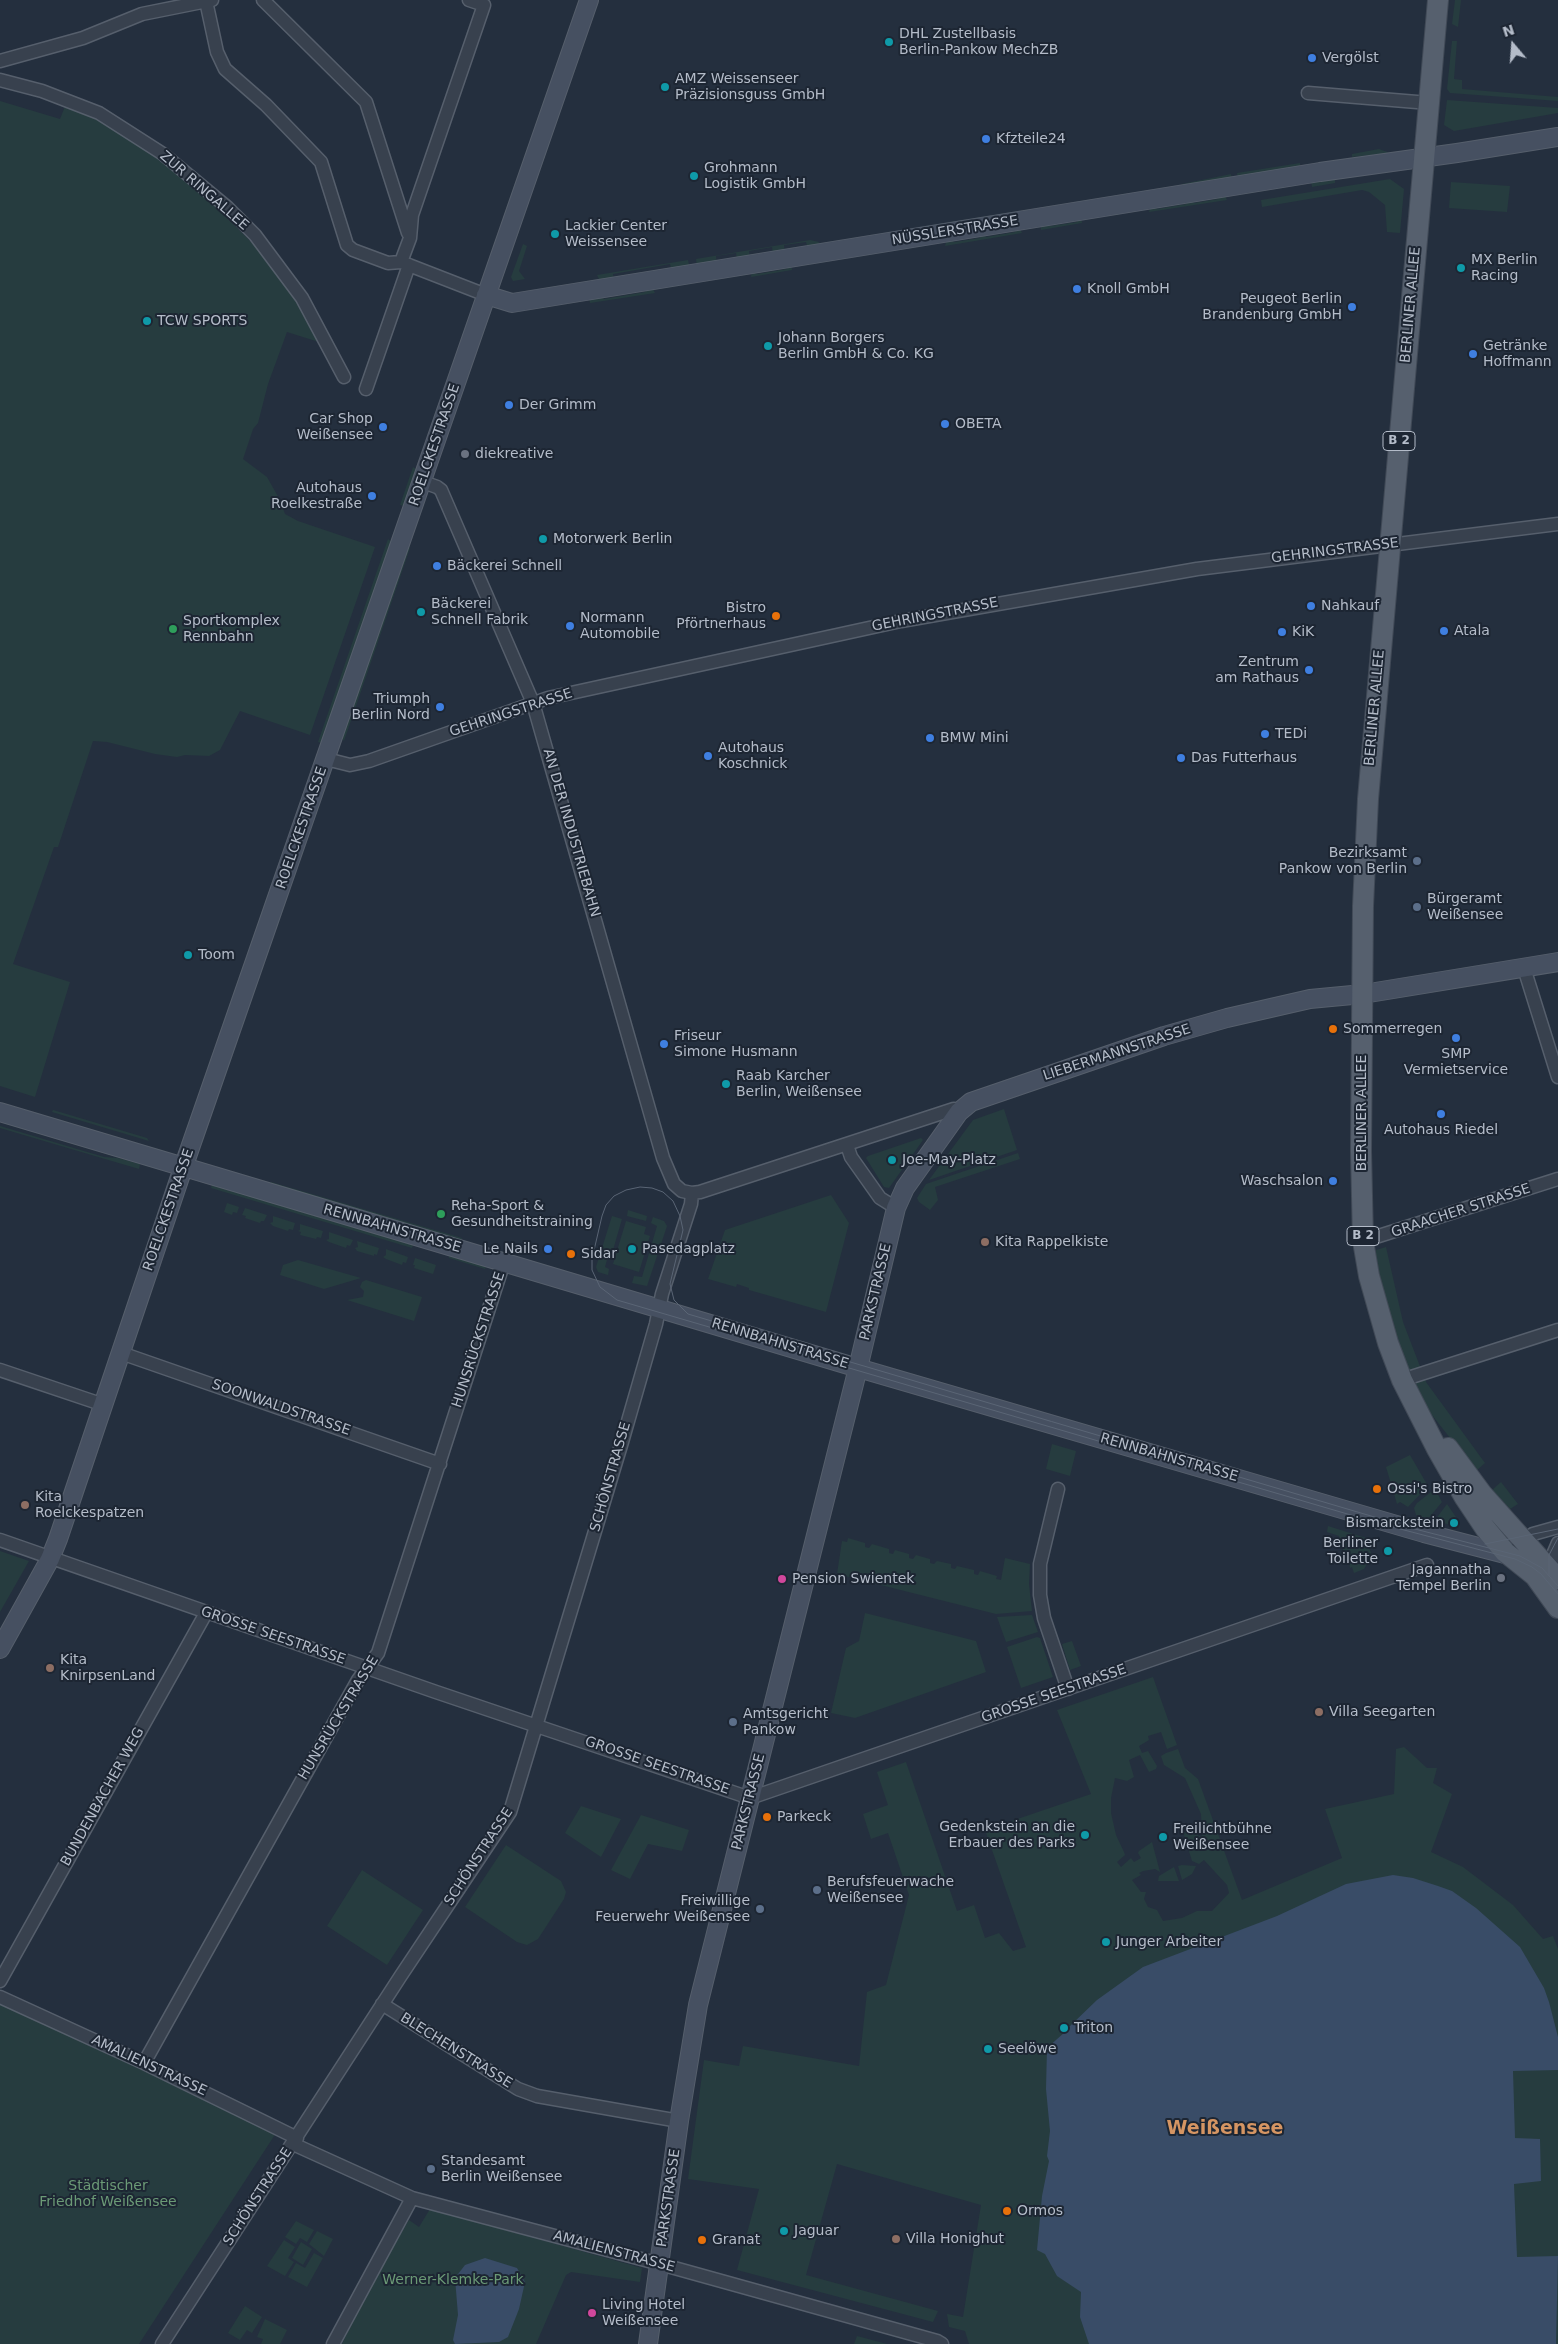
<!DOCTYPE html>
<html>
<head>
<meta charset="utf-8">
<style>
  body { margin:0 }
  #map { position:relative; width:1558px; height:2344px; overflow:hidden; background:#242f3e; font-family:"DejaVu Sans",sans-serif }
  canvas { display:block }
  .north { position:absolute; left:1488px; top:20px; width:50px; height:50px; -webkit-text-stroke:4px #1d2633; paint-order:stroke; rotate:342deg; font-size:14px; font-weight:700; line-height:20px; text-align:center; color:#b4bcc9 }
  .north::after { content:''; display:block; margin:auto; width:18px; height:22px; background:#b4bcc9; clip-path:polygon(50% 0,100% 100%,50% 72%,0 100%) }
</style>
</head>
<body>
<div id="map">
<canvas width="1558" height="2344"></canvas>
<div class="north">N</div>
</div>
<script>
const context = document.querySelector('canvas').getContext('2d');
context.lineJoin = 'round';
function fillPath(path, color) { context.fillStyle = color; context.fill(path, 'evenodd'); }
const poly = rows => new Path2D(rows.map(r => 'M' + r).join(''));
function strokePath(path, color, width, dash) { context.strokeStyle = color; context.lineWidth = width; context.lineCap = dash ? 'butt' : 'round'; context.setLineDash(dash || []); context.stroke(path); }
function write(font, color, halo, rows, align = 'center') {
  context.font = font + ' "DejaVu Sans",sans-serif'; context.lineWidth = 4; context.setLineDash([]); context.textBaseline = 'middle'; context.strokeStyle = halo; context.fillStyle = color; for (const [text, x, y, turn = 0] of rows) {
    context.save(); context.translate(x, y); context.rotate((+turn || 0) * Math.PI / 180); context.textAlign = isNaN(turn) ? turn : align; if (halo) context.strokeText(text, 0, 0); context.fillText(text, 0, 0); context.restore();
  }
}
const green = poly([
  [1455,0,1461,0,1458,27,1452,24],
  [1452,41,1457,41,1454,79,1462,80,1462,89,1558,97,1558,101,1450,93,1447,89],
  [1447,100,1558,108,1558,113,1454,131,1444,125],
  [0,101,60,119,66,104,92,114,147,148,202,193,263,254,299,302,322,343,287,332,268,384,258,423,253,429,243,459,267,477,280,500,285,514,298,521,375,547,310,735,240,711,220,750,209,756,185,755,177,757,155,754,107,742,93,741,58,847,54,847,13,964,70,982,35,1097,0,1086],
  [1379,149,1390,153,1352,157,1352,154],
  [1300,163,1300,167,1238,180,1237,173],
  [1231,174,1232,181,1217,183,1214,180,1187,184,1183,189,1182,184],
  [1316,179,1335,180,1335,183,1312,187,1311,180],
  [1390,179,1404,189,1400,233,1387,232,1385,205,1369,192,1362,190,1262,207,1261,200],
  [1451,182,1510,186,1507,212,1449,208],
  [1220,194,1224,194,1227,200,1149,212,1151,206,1154,205,1157,209,1186,204,1188,200,1191,199,1194,203,1218,199],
  [1019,211,1018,216,1013,216,1010,213,990,217,988,221,929,230,926,226],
  [1079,217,1081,217,1082,223,1041,230,1041,223,1047,223,1050,226,1077,222],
  [1017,227,1019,227,1022,233,945,246,947,239,950,238,954,242,980,238,980,234,983,233,986,237,1015,232],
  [810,240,819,242,817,248,808,250,806,242,784,245,785,254,773,255,772,247,749,251,750,259,737,261,736,253,716,256,717,265,697,268,696,259],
  [523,244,527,246,519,271,525,279,513,281,511,277],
  [688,260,690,269,672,272,670,264,613,274,614,281,601,283,597,275],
  [790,264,791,264,792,270,751,277,752,271,757,274,787,269],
  [652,287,655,293,590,303,589,297,600,295,604,299,645,292,647,288],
  [413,467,419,471,407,507,400,505],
  [388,539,394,544,322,743,318,742],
  [408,547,410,548,344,741,342,738],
  [1004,1109,1017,1150,929,1180,973,1120],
  [53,1110,147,1138,149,1141,52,1112],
  [0,1126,104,1157,118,1158,140,1164,139,1169,0,1128],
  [921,1138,923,1140,889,1188,884,1187,866,1158,868,1156],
  [1018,1153,1020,1159,935,1187,938,1200,930,1210,919,1202,917,1198,926,1184],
  [271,1182,462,1238,461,1240,269,1184],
  [212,1185,413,1245,412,1248,211,1188],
  [831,1195,849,1223,826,1312,749,1290,749,1288,737,1284,736,1287,708,1279,725,1230],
  [227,1203,239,1207,237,1213,233,1212,232,1215,224,1212],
  [245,1208,267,1215,264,1221,261,1221,260,1223,245,1218,246,1216,242,1215],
  [628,1210,647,1216,646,1221,627,1216],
  [273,1216,295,1223,293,1230,289,1229,288,1231,273,1226,270,1223,273,1222],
  [612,1216,622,1219,611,1257,608,1256,605,1267,609,1269,608,1275,598,1272,596,1267],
  [653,1217,664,1221,667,1226,647,1286,632,1283,634,1276,642,1277,657,1226,651,1223],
  [626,1221,646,1227,644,1234,650,1236,639,1272,613,1264],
  [300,1224,323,1231,321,1238,317,1237,316,1239,300,1235,301,1232,298,1231,300,1230],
  [329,1232,353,1240,350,1246,347,1245,346,1248,329,1242,326,1240,329,1239],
  [357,1241,379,1248,377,1255,374,1254,374,1256,357,1251,355,1248,358,1247],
  [1386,1247,1403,1322,1426,1382,1485,1463,1476,1471,1428,1410,1409,1369,1382,1303,1373,1251],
  [386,1249,408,1257,406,1263,403,1262,402,1265,386,1259,383,1257,386,1255],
  [449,1256,486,1266,485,1269,449,1258],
  [415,1258,436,1265,433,1274,414,1268,415,1265,413,1265],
  [298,1260,361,1278,324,1289,280,1275,283,1265],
  [366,1280,422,1297,414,1321,347,1300,363,1297,364,1291,360,1287,362,1282],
  [1052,1444,1076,1451,1070,1476,1046,1469],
  [1410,1455,1428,1486,1408,1507,1400,1502,1397,1504,1386,1467],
  [1501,1482,1518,1504,1510,1509,1492,1490],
  [1435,1489,1442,1502,1428,1519,1416,1515,1414,1508,1417,1503],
  [1447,1504,1458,1520,1450,1525,1435,1520],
  [1328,1526,1366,1538,1371,1553,1369,1561,1364,1569,1354,1573,1352,1567,1350,1568,1348,1554,1345,1554,1342,1547,1345,1546,1343,1540,1340,1541,1339,1536,1327,1532],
  [848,1538,865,1543,865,1547,869,1548,872,1544,889,1549,889,1553,893,1554,895,1550,909,1554,909,1558,913,1559,916,1555,930,1559,930,1563,934,1564,937,1561,951,1564,951,1568,955,1569,957,1566,974,1570,974,1574,978,1575,980,1571,997,1576,996,1579,1001,1580,1005,1558,1030,1564,1029,1584,1032,1611,996,1614,837,1574,842,1541,847,1542],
  [0,1551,29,1561,0,1612],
  [865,1613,976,1641,986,1672,855,1718,831,1713,846,1648,859,1641],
  [1032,1615,1038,1632,1006,1642,997,1617],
  [1037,1637,1040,1638,1053,1677,1021,1688,1007,1647],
  [1072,1641,1081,1666,1070,1670,1062,1644],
  [1153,1677,1177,1745,1167,1749,1161,1732,1148,1736,1149,1740,1139,1746,1142,1753,1148,1751,1157,1766,1156,1769,1149,1772,1140,1755,1129,1760,1134,1777,1127,1781,1115,1778,1111,1798,1111,1813,1116,1835,1124,1852,1125,1855,1117,1862,1121,1867,1131,1858,1134,1862,1141,1858,1138,1853,1139,1851,1152,1842,1160,1872,1155,1869,1143,1871,1139,1873,1141,1875,1132,1880,1141,1892,1146,1892,1144,1899,1148,1907,1157,1910,1163,1921,1182,1918,1197,1911,1212,1911,1229,1893,1227,1885,1204,1860,1199,1864,1192,1861,1183,1832,1198,1832,1198,1836,1202,1836,1201,1814,1185,1778,1164,1765,1161,1756,1166,1753,1178,1749,1185,1768,1198,1779,1242,1900,1342,1858,1325,1809,1394,1794,1396,1749,1404,1747,1427,1768,1437,1768,1433,1783,1452,1794,1431,1852,1463,1867,1513,1905,1543,1939,1553,1936,1558,1949,1558,2344,969,2344,965,2331,949,2327,947,2314,963,2317,981,2205,837,2164,806,2275,938,2311,933,2322,737,2270,759,2189,688,2179,704,2060,739,2066,743,2046,859,2066,867,1992,886,1985,909,1895,888,1833,871,1839,863,1814,888,1805,877,1772,906,1762,957,1911,974,1905,985,1938,999,1933,1013,1951,1026,1947,985,1830,1091,1794,1057,1710],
  [581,1806,621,1819,601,1857,565,1833],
  [641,1815,689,1830,682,1851,648,1844,630,1879,611,1870],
  [506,1845,561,1881,566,1892,564,1899,538,1939,527,1945,517,1942,465,1907],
  [1182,1865,1196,1866,1192,1874,1182,1880,1178,1866],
  [1174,1867,1179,1881,1158,1881,1159,1876],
  [362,1870,423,1910,387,1965,327,1926],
  [0,2003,276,2133,139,2344,0,2344],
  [430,2209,642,2268,640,2282,571,2272,566,2275,536,2344,342,2344,374,2278,409,2220,419,2227],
  [296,2221,314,2230,307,2242,300,2238,296,2244,285,2237],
  [317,2231,333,2239,324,2256,309,2244],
  [284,2240,295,2247,288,2258,294,2262,285,2276,267,2266],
  [301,2242,312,2249,303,2265,292,2258],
  [314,2253,323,2258,307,2287,288,2277,296,2263,305,2268],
  [245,2306,262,2317,252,2333,247,2330,240,2340,228,2333],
  [265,2319,287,2330,280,2344,261,2344,263,2339,257,2337],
  [857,2336,887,2344,854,2344]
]);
const water = poly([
  [1393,1875,1413,1878,1438,1886,1452,1891,1476,1908,1520,1947,1544,1988,1549,2002,1558,2037,1558,2070,1513,2071,1515,2138,1540,2139,1541,2181,1514,2184,1517,2257,1558,2256,1556,2344,1089,2344,1080,2317,1081,2292,1057,2276,1045,2254,1037,2250,1042,2196,1049,2161,1047,2156,1050,2131,1046,2089,1047,2048,1065,2032,1063,2029,1065,2026,1070,2026,1097,2000,1143,1967,1277,1916,1346,1884],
  [485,2258,517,2268,525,2282,519,2309,508,2337,499,2342,455,2344,453,2340,458,2315,455,2278,465,2265]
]);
const street = poly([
  [263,0,366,102,408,233],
  [469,0,484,5,412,215,410,238,401,262,486,295],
  [206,1,217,52,225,69,266,105,321,162,347,245,353,250,388,263,401,262],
  [0,61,83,38,142,14,212,0],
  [0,80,42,91,99,113,163,154,227,207,255,235,302,298,344,377],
  [1308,93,1429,103],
  [366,389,409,265],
  [423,482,437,487,441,490,533,703,663,1158,674,1184,682,1191,692,1193,700,1192,954,1109,959,1112],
  [326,759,350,765,369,761,548,698,901,621,1197,569,1558,524],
  [1524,968,1558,1077],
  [847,1145,851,1157,880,1198,896,1208],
  [1363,1241,1558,1179],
  [121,1353,440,1464],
  [0,1370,104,1405],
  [1402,1380,1558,1330],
  [1058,1489,1040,1564,1040,1595,1044,1618,1068,1689],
  [0,1540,436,1692,750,1798,1427,1565],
  [1509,1555,1533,1534,1558,1527],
  [1552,1570,1552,1557,1558,1543],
  [0,1981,206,1613],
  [0,1997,144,2063,297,2138],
  [382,2004,518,2089,537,2096,679,2121],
  [144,2063,358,1680,378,1653,504,1262],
  [293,2144,412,2198,660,2264,937,2341,942,2344],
  [162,2344,400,1977,510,1812,622,1442,656,1324,662,1294,691,1204,692,1193],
  [333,2344,412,2198]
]);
const secondary = poly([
  [486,295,512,303,1320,172,1457,153,1558,137],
  [0,1112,858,1368,1424,1533,1509,1555],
  [0,1649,50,1559,58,1539,183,1168,589,0],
  [648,2344,679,2121,698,2005,858,1368,896,1208,905,1188,959,1112,971,1102,1164,1036,1227,1018,1310,999,1363,994,1558,962]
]);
const primary = poly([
  [1438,0,1368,799,1363,906,1361,1151,1363,1241,1369,1276,1388,1343,1402,1380,1437,1449,1465,1498,1485,1528,1505,1552,1535,1576,1558,1608],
  [1448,1448,1482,1494,1558,1579]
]);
const tram = poly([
  [1485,1544,1558,1529],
  [1549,1576,1549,1555,1558,1538],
  [1558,1586,1542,1568,1520,1556,1415,1529,688,1314,674,1300,670,1284,683,1230,680,1216,673,1201,663,1192,652,1188,640,1187,626,1190,614,1196,606,1205,602,1216,592,1259,592,1270,600,1287,617,1300,1385,1525,1515,1559,1532,1567,1541,1574,1558,1594]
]);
const markers = [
  [889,42,5,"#0f9aa8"],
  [1312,58,5,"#3f7fe0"],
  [665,87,5,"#0f9aa8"],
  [986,139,5,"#3f7fe0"],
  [694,176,5,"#0f9aa8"],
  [555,234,5,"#0f9aa8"],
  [1461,268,5,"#0f9aa8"],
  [1077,289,5,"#3f7fe0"],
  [1352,307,5,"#3f7fe0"],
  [147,321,5,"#0f9aa8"],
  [768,346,5,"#0f9aa8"],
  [1473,354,5,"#3f7fe0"],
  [509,405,5,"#3f7fe0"],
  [945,424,5,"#3f7fe0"],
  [383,427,5,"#3f7fe0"],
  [465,454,5,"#6b7280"],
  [372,496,5,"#3f7fe0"],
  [543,539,5,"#0f9aa8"],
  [437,566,5,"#3f7fe0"],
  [1311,606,5,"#3f7fe0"],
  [421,612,5,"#0f9aa8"],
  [776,616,5,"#e8710a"],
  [570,626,5,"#3f7fe0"],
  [173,629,5,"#2e9e5b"],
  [1444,631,5,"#3f7fe0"],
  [1282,632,5,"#3f7fe0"],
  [1309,670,5,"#3f7fe0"],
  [440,707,5,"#3f7fe0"],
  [1265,734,5,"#3f7fe0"],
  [930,738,5,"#3f7fe0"],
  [708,756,5,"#3f7fe0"],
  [1181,758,5,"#3f7fe0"],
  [1417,861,5,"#5c6f8a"],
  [1417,907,5,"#5c6f8a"],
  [188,955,5,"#0f9aa8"],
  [1333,1029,5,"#e8710a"],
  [1456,1038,5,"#3f7fe0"],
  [664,1044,5,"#3f7fe0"],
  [726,1084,5,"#0f9aa8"],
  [1441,1114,5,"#3f7fe0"],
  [892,1160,5,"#0f9aa8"],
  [1333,1181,5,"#3f7fe0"],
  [441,1214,5,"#2e9e5b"],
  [985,1242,5,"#8d6e63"],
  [548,1249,5,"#3f7fe0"],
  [632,1249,5,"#0f9aa8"],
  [571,1254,5,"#e8710a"],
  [1377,1489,5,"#e8710a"],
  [25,1505,5,"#8d6e63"],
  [1454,1523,5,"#0f9aa8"],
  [1388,1551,5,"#0f9aa8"],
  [1501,1578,5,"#6b7280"],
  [782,1579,5,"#d1479c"],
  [50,1668,5,"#8d6e63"],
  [1319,1712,5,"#8d6e63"],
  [733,1722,5,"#5c6f8a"],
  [767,1817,5,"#e8710a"],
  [1085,1835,5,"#0f9aa8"],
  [1163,1837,5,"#0f9aa8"],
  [817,1890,5,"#5c6f8a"],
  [760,1909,5,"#5c6f8a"],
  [1106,1942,5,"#0f9aa8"],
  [1064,2028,5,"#0f9aa8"],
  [988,2049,5,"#0f9aa8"],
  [431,2169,5,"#5c6f8a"],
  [1007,2211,5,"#e8710a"],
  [784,2231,5,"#0f9aa8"],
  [896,2239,5,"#8d6e63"],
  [702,2240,5,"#e8710a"],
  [592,2313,5,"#d1479c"]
];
const shields = [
  [1399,441,32],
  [1363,1236,32]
];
const shieldNames = [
  ["B 2",1399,441],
  ["B 2",1363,1236]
];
const poiNames = [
  ["DHL Zustellbasis",899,34],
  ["Berlin-Pankow MechZB",899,50],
  ["Vergölst",1322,58],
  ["AMZ Weissenseer",675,79],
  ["Präzisionsguss GmbH",675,95],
  ["Kfzteile24",996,139],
  ["Grohmann",704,168],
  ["Logistik GmbH",704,184],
  ["Lackier Center",565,226],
  ["Weissensee",565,242],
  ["MX Berlin",1471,260],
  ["Racing",1471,276],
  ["Knoll GmbH",1087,289],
  ["Peugeot Berlin",1342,299,"right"],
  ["Brandenburg GmbH",1342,315,"right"],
  ["TCW SPORTS",157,321],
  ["Johann Borgers",778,338],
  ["Berlin GmbH & Co. KG",778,354],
  ["Getränke",1483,346],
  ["Hoffmann",1483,362],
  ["Der Grimm",519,405],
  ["Car Shop",373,419,"right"],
  ["Weißensee",373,435,"right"],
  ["OBETA",955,424],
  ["diekreative",475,454],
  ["Autohaus",362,488,"right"],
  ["Roelkestraße",362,504,"right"],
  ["Motorwerk Berlin",553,539],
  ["Bäckerei Schnell",447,566],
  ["Bäckerei",431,604],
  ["Schnell Fabrik",431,620],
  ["Nahkauf",1321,606],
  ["Bistro",766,608,"right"],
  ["Pförtnerhaus",766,624,"right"],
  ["Normann",580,618],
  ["Automobile",580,634],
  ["Sportkomplex",183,621],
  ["Rennbahn",183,637],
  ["Atala",1454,631],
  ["KiK",1292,632],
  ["Zentrum",1299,662,"right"],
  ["am Rathaus",1299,678,"right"],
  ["Triumph",430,699,"right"],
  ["Berlin Nord",430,715,"right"],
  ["TEDi",1275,734],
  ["BMW Mini",940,738],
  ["Autohaus",718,748],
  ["Koschnick",718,764],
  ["Das Futterhaus",1191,758],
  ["Bezirksamt",1407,853,"right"],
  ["Pankow von Berlin",1407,869,"right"],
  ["Bürgeramt",1427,899],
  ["Weißensee",1427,915],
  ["Toom",198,955],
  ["Sommerregen",1343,1029],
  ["Friseur",674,1036],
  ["Simone Husmann",674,1052],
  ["SMP",1456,1054,"center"],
  ["Vermietservice",1456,1070,"center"],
  ["Raab Karcher",736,1076],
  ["Berlin, Weißensee",736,1092],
  ["Autohaus Riedel",1441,1130,"center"],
  ["Joe-May-Platz",902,1160],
  ["Waschsalon",1323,1181,"right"],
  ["Reha-Sport &",451,1206],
  ["Gesundheitstraining",451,1222],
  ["Kita Rappelkiste",995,1242],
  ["Le Nails",538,1249,"right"],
  ["Pasedagplatz",642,1249],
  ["Sidar",581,1254],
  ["Ossi's Bistro",1387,1489],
  ["Kita",35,1497],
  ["Roelckespatzen",35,1513],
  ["Bismarckstein",1444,1523,"right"],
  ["Berliner",1378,1543,"right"],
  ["Toilette",1378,1559,"right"],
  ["Jagannatha",1491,1570,"right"],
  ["Tempel Berlin",1491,1586,"right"],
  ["Pension Swientek",792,1579],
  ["Kita",60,1660],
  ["KnirpsenLand",60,1676],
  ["Villa Seegarten",1329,1712],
  ["Amtsgericht",743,1714],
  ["Pankow",743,1730],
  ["Parkeck",777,1817],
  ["Gedenkstein an die",1075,1827,"right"],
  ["Erbauer des Parks",1075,1843,"right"],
  ["Freilichtbühne",1173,1829],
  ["Weißensee",1173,1845],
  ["Berufsfeuerwache",827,1882],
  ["Weißensee",827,1898],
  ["Freiwillige",750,1901,"right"],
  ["Feuerwehr Weißensee",750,1917,"right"],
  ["Junger Arbeiter",1116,1942],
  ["Triton",1074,2028],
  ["Seelöwe",998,2049],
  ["Standesamt",441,2161],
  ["Berlin Weißensee",441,2177],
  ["Ormos",1017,2211],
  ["Jaguar",794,2231],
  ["Villa Honighut",906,2239],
  ["Granat",712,2240],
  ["Living Hotel",602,2305],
  ["Weißensee",602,2321]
];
const streetNames = [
  ["ZUR RINGALLEE",204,191,41],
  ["NÜSSLERSTRASSE",955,231,-9],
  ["BERLINER ALLEE",1411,305,-85],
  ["ROELCKESTRASSE",435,445,-71],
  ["GEHRINGSTRASSE",1335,551,-7],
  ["GEHRINGSTRASSE",935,615,-11],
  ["BERLINER ALLEE",1375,708,-85],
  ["GEHRINGSTRASSE",511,713,-18],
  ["ROELCKESTRASSE",302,828,-71],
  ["AN DER INDUSTRIEBAHN",571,833,74],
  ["LIEBERMANNSTRASSE",1117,1053,-18],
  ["BERLINER ALLEE",1362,1113,-90],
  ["ROELCKESTRASSE",169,1210,-71],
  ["GRAACHER STRASSE",1461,1211,-18],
  ["RENNBAHNSTRASSE",392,1229,16],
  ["PARKSTRASSE",876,1292,-77],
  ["HUNSRÜCKSTRASSE",479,1340,-72],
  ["RENNBAHNSTRASSE",780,1344,17],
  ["SOONWALDSTRASSE",281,1408,19],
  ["RENNBAHNSTRASSE",1169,1458,16],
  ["SCHÖNSTRASSE",611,1477,-74],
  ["GROSSE SEESTRASSE",273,1636,19],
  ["GROSSE SEESTRASSE",1054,1694,-19],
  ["HUNSRÜCKSTRASSE",339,1718,-59],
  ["GROSSE SEESTRASSE",657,1766,19],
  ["BUNDENBACHER WEG",103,1797,-61],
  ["PARKSTRASSE",749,1802,-76],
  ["SCHÖNSTRASSE",479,1857,-57],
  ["BLECHENSTRASSE",456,2051,32],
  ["AMALIENSTRASSE",149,2066,25],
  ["SCHÖNSTRASSE",258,2197,-57],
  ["PARKSTRASSE",669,2198,-82],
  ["AMALIENSTRASSE",614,2252,15]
];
const parkNames = [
  ["Städtischer",108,2186],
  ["Friedhof Weißensee",108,2202],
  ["Werner-Klemke-Park",453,2280]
];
const districtNames = [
  ["Weißensee",1225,2129]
];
fillPath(green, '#263c3f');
fillPath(water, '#394c67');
strokePath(street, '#565f6c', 15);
strokePath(secondary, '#565f6c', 20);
strokePath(primary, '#414a57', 22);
strokePath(street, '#38414e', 12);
strokePath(secondary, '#465061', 18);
strokePath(primary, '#56606e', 20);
strokePath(tram, '#5a6575', 1);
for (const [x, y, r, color] of markers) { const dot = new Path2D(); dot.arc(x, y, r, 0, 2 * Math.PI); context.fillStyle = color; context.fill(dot); strokePath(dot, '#1d2633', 2); }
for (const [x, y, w] of shields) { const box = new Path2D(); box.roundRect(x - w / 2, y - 9.5, w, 19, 4); context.fillStyle = '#1d2633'; context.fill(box); strokePath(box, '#b4bcc9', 1); }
write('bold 12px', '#b4bcc9', null, shieldNames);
write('14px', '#b4bcc9', '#1d2633', poiNames, 'left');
write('14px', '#b4bcc9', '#1d2633', streetNames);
write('14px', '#6b9a76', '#1d2633', parkNames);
write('bold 19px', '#d59563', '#1d2633', districtNames);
</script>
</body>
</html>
